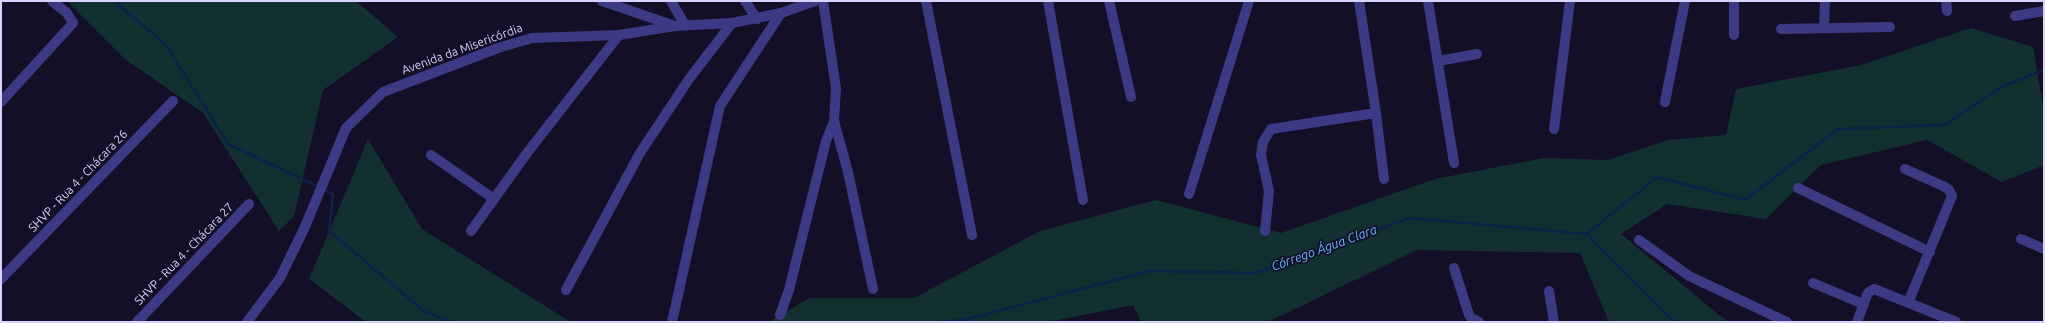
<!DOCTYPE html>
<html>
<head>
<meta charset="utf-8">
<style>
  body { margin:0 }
  #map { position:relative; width:2045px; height:323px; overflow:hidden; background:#130f26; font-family:Ubuntu,sans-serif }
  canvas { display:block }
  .frame { position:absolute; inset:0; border:2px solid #d9d4ff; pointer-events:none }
</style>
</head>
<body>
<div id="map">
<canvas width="2045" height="323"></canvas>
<div class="frame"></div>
</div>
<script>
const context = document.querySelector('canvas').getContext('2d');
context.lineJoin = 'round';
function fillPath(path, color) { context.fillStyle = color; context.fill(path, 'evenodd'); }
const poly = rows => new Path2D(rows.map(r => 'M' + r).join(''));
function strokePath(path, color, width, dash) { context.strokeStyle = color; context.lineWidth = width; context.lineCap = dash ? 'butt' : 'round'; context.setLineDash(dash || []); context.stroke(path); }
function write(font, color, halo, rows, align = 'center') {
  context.font = font + ' Ubuntu,sans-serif'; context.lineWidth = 3.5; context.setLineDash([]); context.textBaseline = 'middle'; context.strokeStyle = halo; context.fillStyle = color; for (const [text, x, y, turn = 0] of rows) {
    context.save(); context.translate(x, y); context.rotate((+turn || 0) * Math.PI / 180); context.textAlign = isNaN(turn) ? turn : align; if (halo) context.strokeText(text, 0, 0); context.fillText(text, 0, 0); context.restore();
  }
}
const green = poly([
  [67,1,356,1,398,37,323,90,294,216,279,231,203,113,126,60],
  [1971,28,2033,47,2044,112,2044,165,2002,182,1927,140,1821,165,1766,219,1667,204,1621,234,1723,318,1730,322,1609,322,1580,253,1417,250,1268,322,1141,322,1133,305,1048,322,769,322,809,298,914,298,1040,231,1156,200,1281,233,1435,179,1544,158,1608,160,1668,140,1726,135,1736,89,1861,65],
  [368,139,422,229,571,322,366,322,309,279]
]);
const stream = poly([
  [114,1,166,45,228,144,319,187],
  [323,189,333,194,329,231,424,311,452,322],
  [1587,234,1657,177,1745,200,1838,129,1945,125,2001,87,2044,70],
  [942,322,968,319,1149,271,1256,273,1410,218,1587,234,1675,322]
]);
const minor = poly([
  [602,1,675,26],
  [671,1,685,25],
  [745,1,757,19],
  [926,1,972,235],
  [1048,1,1083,200],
  [1109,1,1131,97],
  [1359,1,1376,113,1384,179],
  [1428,1,1454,163],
  [1946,1,1947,11],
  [2015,16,2044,11],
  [1824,28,1825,1],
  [1781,29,1890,27],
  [1734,35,1734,1],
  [1438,61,1477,54],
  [1,102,73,23,67,13,52,1],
  [1665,102,1685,1],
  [834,121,848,172,873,289],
  [1554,129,1570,1],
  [431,155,494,199],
  [1905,169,1945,187,1949,190,1952,196,1908,303],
  [1798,188,1930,252],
  [1189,194,1249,1],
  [471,231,527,153,619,35],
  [1265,231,1269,191,1261,155,1263,142,1271,129,1376,113],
  [2021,239,2044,249],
  [1639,240,1689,276,1787,322],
  [1454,268,1469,315,1471,318,1479,322],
  [1,279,173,101],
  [1813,283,1863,304],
  [566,290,640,153,689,79,732,23],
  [1549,291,1554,322],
  [780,315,789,290,826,141,834,121,836,88,823,1],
  [137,322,249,204],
  [672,322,720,106,781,13],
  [1857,322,1867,295,1869,292,1874,289,1956,322]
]);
const tertiary = poly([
  [247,322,280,278,304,229,346,128,383,92,498,48,532,38,619,35,675,26,732,23,781,13,815,1]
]);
const streetNames = [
  ["Avenida da Misericórdia",462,49,-20],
  ["SHVP - Rua 4 - Chácara 26",78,181,-46],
  ["SHVP - Rua 4 - Chácara 27",184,254,-46]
];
const waterNames = [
  ["Córrego Água Clara",1324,248,-20]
];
fillPath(green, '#12302f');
strokePath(stream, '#0c2248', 2.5);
strokePath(minor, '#3d3a85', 10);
strokePath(tertiary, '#3d3a85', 10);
write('12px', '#d9d4ff', '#130f26', streetNames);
write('italic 13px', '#62b6ff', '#130f26', waterNames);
</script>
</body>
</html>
